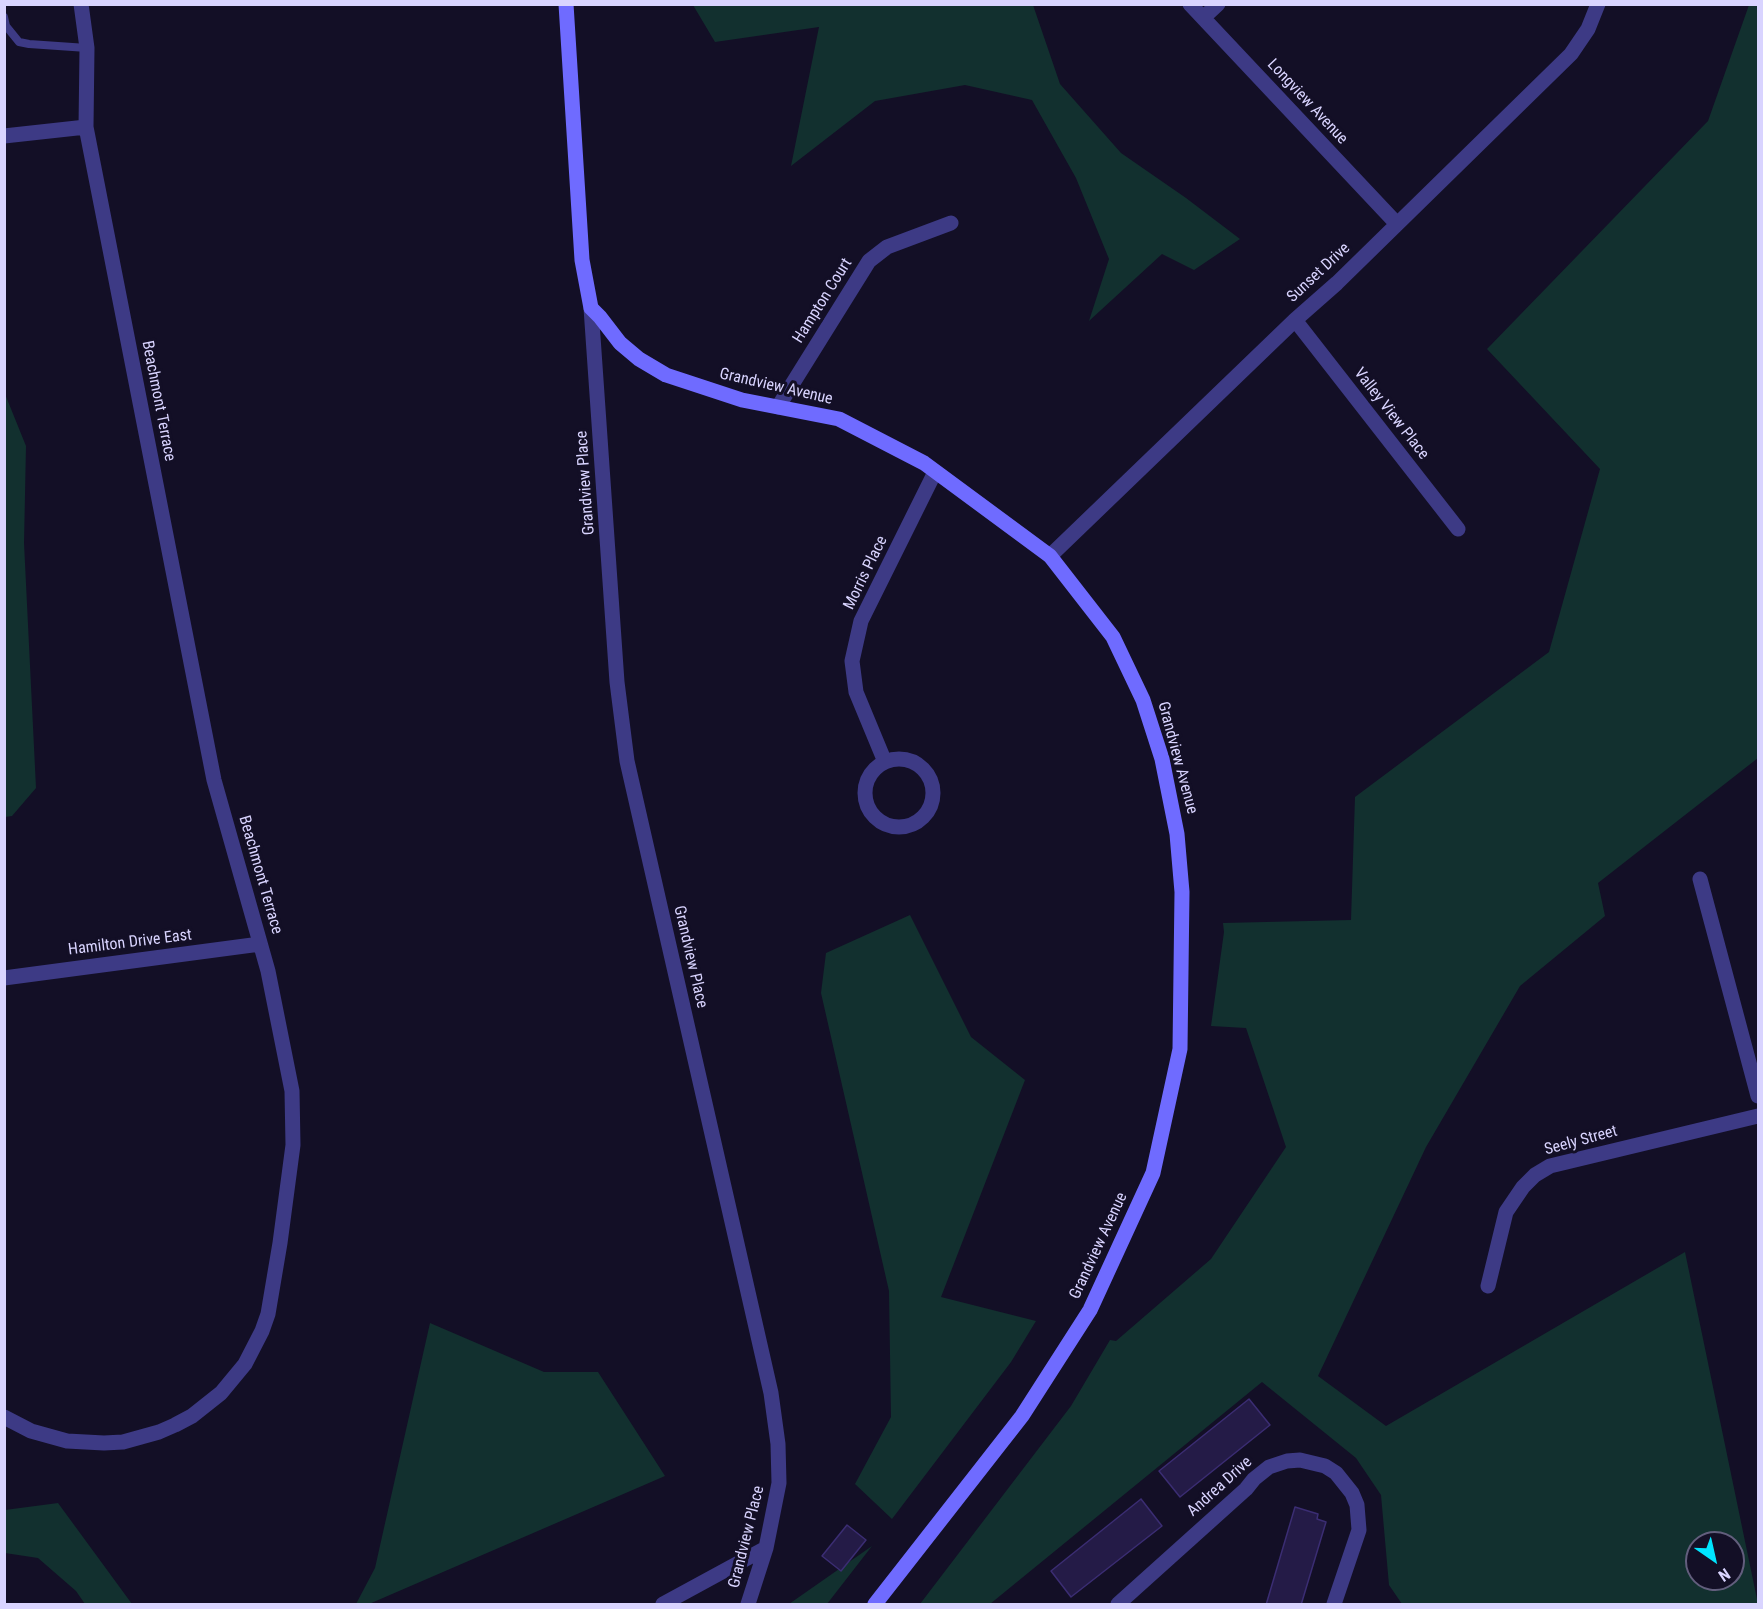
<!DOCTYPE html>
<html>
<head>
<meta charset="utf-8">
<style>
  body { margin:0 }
  #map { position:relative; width:1763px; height:1609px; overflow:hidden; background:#130f26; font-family:"Roboto Condensed",sans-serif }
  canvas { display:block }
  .frame { position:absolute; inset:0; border:6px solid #d9d4ff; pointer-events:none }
  .north { position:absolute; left:1685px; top:1531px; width:60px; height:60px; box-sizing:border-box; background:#130f26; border:2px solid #625e7d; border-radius:50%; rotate:146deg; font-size:16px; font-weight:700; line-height:24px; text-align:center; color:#d9d4ff }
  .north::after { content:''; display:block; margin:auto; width:21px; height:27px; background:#00e5ff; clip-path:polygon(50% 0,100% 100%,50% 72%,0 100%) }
</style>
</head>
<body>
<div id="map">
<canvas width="1763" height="1609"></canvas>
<div class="frame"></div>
<div class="north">N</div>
</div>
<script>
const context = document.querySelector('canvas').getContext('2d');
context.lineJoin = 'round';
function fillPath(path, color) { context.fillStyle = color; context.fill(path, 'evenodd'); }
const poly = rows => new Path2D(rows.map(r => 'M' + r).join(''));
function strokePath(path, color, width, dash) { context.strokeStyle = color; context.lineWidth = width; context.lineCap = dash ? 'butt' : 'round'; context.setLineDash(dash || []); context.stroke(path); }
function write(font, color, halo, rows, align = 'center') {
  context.font = font + ' "Roboto Condensed",sans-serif'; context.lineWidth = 6; context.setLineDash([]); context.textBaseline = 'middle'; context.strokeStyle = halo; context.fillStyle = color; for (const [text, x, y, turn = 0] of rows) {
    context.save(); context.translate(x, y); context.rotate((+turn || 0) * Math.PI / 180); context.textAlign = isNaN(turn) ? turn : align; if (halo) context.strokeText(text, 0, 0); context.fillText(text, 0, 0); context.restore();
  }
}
const green = poly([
  [693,5,1033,5,1060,84,1121,153,1186,198,1240,239,1194,270,1162,254,1089,321,1109,259,1076,178,1032,100,965,85,875,101,791,166,819,27,715,42],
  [1749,5,1758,5,1758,758,1598,883,1605,916,1520,986,1426,1147,1318,1376,1386,1426,1685,1252,1758,1604,1402,1604,1389,1585,1381,1495,1356,1458,1262,1382,990,1604,920,1604,1071,1406,1110,1340,1116,1341,1211,1259,1286,1147,1246,1028,1211,1026,1224,932,1223,923,1351,920,1355,797,1549,652,1600,469,1487,349,1708,121],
  [1697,1543,1733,1543,1733,1579,1697,1579],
  [5,394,26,446,24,543,36,788,12,816,5,817],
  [910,915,971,1037,1025,1080,941,1297,1036,1321,1011,1362,892,1519,855,1484,891,1417,889,1291,821,993,826,953],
  [430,1323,544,1372,598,1372,665,1476,369,1604,356,1604,375,1568],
  [58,1503,132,1604,85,1604,76,1591,38,1558,5,1553,5,1510],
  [872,1546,827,1604,789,1604]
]);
const building = poly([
  [1249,1399,1270,1425,1180,1497,1159,1471,1249,1399],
  [1141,1499,1162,1526,1071,1597,1051,1571,1141,1499],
  [1295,1507,1318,1514,1317,1519,1326,1522,1301,1605,1266,1605,1295,1507],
  [847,1525,866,1540,841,1571,822,1556,847,1525]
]);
const lane = poly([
  [4,17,6,26,19,42,29,44,87,48]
]);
const street = poly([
  [1190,4,1397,224],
  [1203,18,1218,4],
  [4,136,86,127],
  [591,308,617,682,627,761,771,1393,778,1444,779,1483,766,1548,748,1604],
  [1295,320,1458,529],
  [778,407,869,261,887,247,951,223],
  [1050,556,1295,320,1337,283,1571,54,1588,29,1598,4],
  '865 793a34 34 0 1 1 68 0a34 34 0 1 1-68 0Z',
  [885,762,856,692,852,661,861,621,935,472],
  [1700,879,1758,1096],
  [4,978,260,944],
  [1488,1286,1506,1212,1523,1187,1535,1175,1550,1166,1758,1116],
  [4,1417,31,1431,67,1441,104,1443,123,1442,159,1432,175,1425,192,1416,221,1393,245,1364,262,1331,268,1314,280,1243,293,1145,292,1091,268,971,214,780,86,127,87,48,81,4],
  [663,1604,766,1548],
  [1118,1604,1246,1489,1254,1479,1269,1467,1287,1461,1300,1460,1325,1466,1336,1473,1352,1493,1357,1505,1359,1530,1334,1604]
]);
const secondary = poly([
  [566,4,582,260,591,308,600,317,620,343,639,359,666,375,742,400,839,419,924,463,1050,556,1113,637,1143,700,1162,759,1177,834,1182,892,1180,1049,1153,1173,1090,1310,1022,1416,875,1604]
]);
const streetNames = [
  ["Longview Avenue",1307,102,47],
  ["Sunset Drive",1319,273,-43],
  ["Hampton Court",823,301,-58],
  ["Grandview Avenue",776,387,13],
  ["Beachmont Terrace",158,401,79],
  ["Valley View Place",1391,414,52],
  ["Grandview Place",586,483,-94],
  ["Morris Place",866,573,-64],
  ["Grandview Avenue",1177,758,75],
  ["Beachmont Terrace",260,875,74],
  ["Hamilton Drive East",130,943,-7],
  ["Grandview Place",690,957,77],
  ["Seely Street",1581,1141,-15],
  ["Grandview Avenue",1099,1246,-65],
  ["Andrea Drive",1220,1487,-42],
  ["Grandview Place",747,1537,-76]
];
fillPath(green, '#12302f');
fillPath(building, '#241b47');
strokePath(building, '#3b2d73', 1.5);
strokePath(lane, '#3d3a85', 8);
strokePath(street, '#3d3a85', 15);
strokePath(secondary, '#6f6bff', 15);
write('16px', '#d9d4ff', '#130f26', streetNames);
</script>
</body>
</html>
